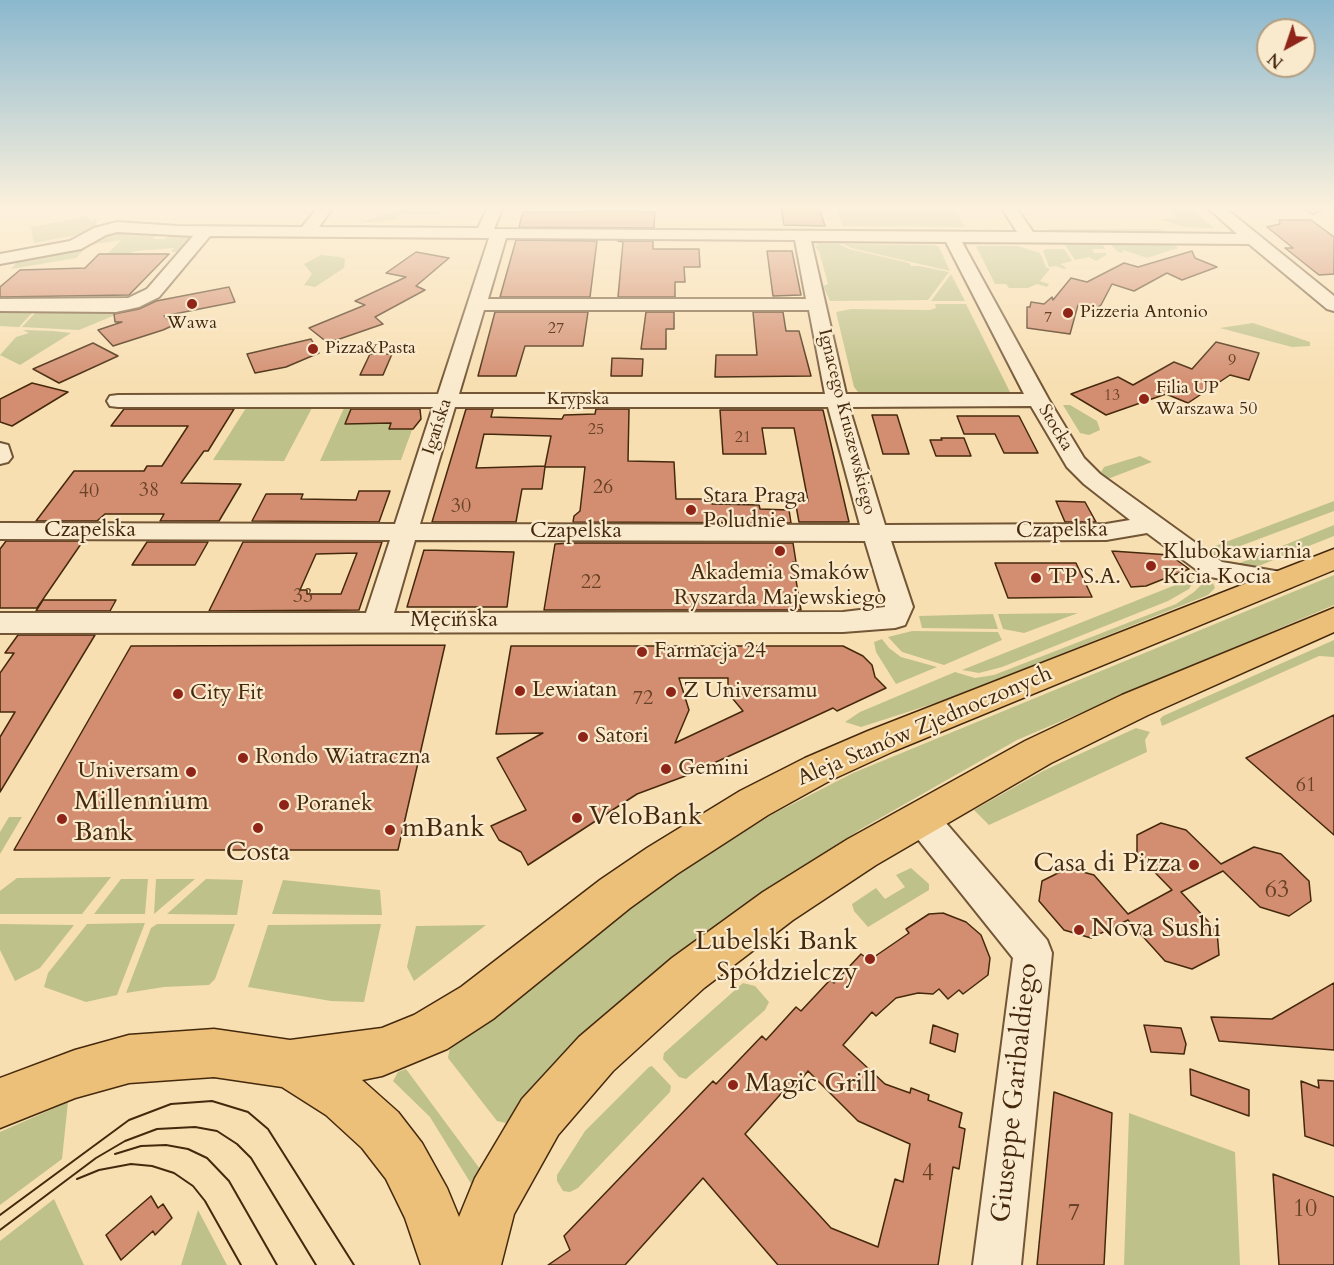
<!DOCTYPE html>
<html>
<head>
<meta charset="utf-8">
<style>
  body { margin:0 }
  #map { position:relative; width:1334px; height:1265px; overflow:hidden; background:#f8dfb2; font-family:Cardo,serif }
  canvas { display:block }
  .north { position:absolute; left:1256px; top:18px; width:60px; height:60px; box-sizing:border-box; background:#faeacd; border:2px solid #b29d80; border-radius:50%; rotate:220deg; font-size:16px; font-weight:700; line-height:24px; text-align:center; color:#45290d }
  .north::after { content:''; display:block; margin:auto; width:21px; height:27px; background:#8f2418; clip-path:polygon(50% 0,100% 100%,50% 72%,0 100%) }
</style>
</head>
<body>
<div id="map">
<canvas width="1334" height="1265"></canvas>
<div class="north">N</div>
</div>
<script>
const context = document.querySelector('canvas').getContext('2d');
context.lineJoin = 'round';
function fillPath(path, color) { context.fillStyle = color; context.fill(path, 'evenodd'); }
const poly = rows => new Path2D(rows.map(r => 'M' + r).join(''));
function strokePath(path, color, width, dash) { context.strokeStyle = color; context.lineWidth = width; context.lineCap = dash ? 'butt' : 'round'; context.setLineDash(dash || []); context.stroke(path); }
function write(font, color, halo, rows, align = 'center') {
  context.font = font + ' Cardo,serif'; context.lineWidth = 4.5; context.setLineDash([]); context.textBaseline = 'middle'; context.strokeStyle = halo; context.fillStyle = color; for (const [text, x, y, turn = 0] of rows) {
    context.save(); context.translate(x, y); context.rotate((+turn || 0) * Math.PI / 180); context.textAlign = isNaN(turn) ? turn : align; if (halo) context.strokeText(text, 0, 0); context.fillText(text, 0, 0); context.restore();
  }
}
const green = poly([
  [409,207,444,207,440,215,399,214,396,220,359,223],
  [1166,207,1190,207,1214,228,1184,227,1159,219,1178,218],
  [837,208,955,209,965,227,842,226],
  [88,216,90,221,96,220,97,226,87,233,34,243,31,227],
  [1048,229,1162,229,1167,234,1058,237],
  [114,230,159,231,153,239,165,239,171,234,192,238,177,252,171,252,174,248,136,251,94,267,121,240,90,245,93,240],
  [818,244,839,244,849,249,909,263,911,266,919,266,949,272,928,300,830,301,823,286,828,284,819,251,815,247],
  [843,244,934,245,939,247,950,271,851,248],
  [1065,245,1103,245,1105,249,1092,249,1094,253,1106,253,1106,255,1096,261,1089,257,1075,260],
  [1111,245,1174,245,1178,248,1147,258,1123,250,1122,253,1118,252],
  [976,246,1018,246,1040,253,1046,267,1050,269,1040,281,1049,284,1047,287,1037,284,1028,288,1009,288,1006,284,995,284],
  [86,248,76,258,11,269,19,260],
  [1046,249,1064,249,1072,261,1060,264,1067,268,1064,269,1056,266,1049,267,1043,251],
  [321,255,340,257,345,259,344,268,315,287,304,285,312,274,304,264],
  [951,274,965,301,931,301],
  [935,304,966,304,1011,394,881,395,858,392,854,387,836,312,851,309,930,310,936,308],
  [115,309,120,313,79,330,22,327,37,311,104,312],
  [0,312,33,312,19,327,0,326],
  [1253,323,1310,342,1310,346,1292,347,1220,328],
  [23,330,53,331,71,333,20,365,0,355,16,337,29,333],
  [1063,405,1070,405,1097,421,1100,430,1089,435,1080,433],
  [246,408,312,408,284,461,213,460],
  [344,408,420,408,401,460,320,461],
  [1140,456,1152,462,1105,480,1202,551,1334,501,1334,511,1216,555,1210,555,1201,552,1105,480,1100,474,1104,467],
  [1334,525,1334,536,1246,571,1235,565],
  [1334,575,1334,605,1017,740,861,829,742,907,674,958,561,1056,520,1102,506,1123,497,1121,448,1058,450,1047,491,1020,628,909,701,858,773,814,853,773],
  [1210,576,1215,588,1208,595,951,698,861,727,845,722,860,712,955,672,975,678,994,675,1176,604,1194,592],
  [1193,578,1195,579,1189,589,1168,601,1002,667,979,673,962,670],
  [1078,613,1024,633,1003,629,998,614],
  [993,614,998,629,922,628,919,616],
  [912,631,998,632,1002,640,944,665,902,652,888,637],
  [882,639,889,648,901,657,937,667,896,684,876,652,874,642],
  [1334,640,1334,657,1319,656,1162,726,1160,719,1163,716],
  [1136,728,1150,732,1145,740,1147,752,989,825,974,810,1043,771],
  [9,817,22,817,0,854,0,832],
  [911,868,929,884,929,890,868,927,854,911,852,904,876,888,885,899,905,887,896,875],
  [111,877,82,914,0,914,0,891,17,878],
  [121,879,148,879,145,914,94,914],
  [156,879,195,879,154,914],
  [206,879,243,880,237,915,167,914],
  [283,880,380,890,382,915,272,914],
  [145,923,117,995,86,1002,44,987,48,973,87,924],
  [0,924,74,925,40,968,15,981,0,950],
  [157,924,235,924,215,979,209,985,164,987,126,993,151,928],
  [381,924,364,1002,331,1001,248,987,268,925],
  [486,925,414,981,407,967,416,926],
  [743,983,755,986,769,1002,765,1010,686,1079,679,1077,663,1059,664,1053],
  [652,1066,671,1086,670,1092,578,1188,570,1192,563,1191,557,1181,557,1175,585,1131,649,1067],
  [406,1069,480,1169,473,1187,430,1117,393,1081,398,1072],
  [68,1102,62,1159,0,1205,0,1132],
  [1129,1113,1235,1152,1240,1265,1124,1265],
  [54,1199,84,1265,0,1265,0,1241],
  [198,1210,227,1265,181,1265]
]);
const building = poly([
  [781,207,819,207,825,226,784,225,781,207],
  [624,211,655,212,654,228,519,227,523,212,624,211],
  [1279,220,1311,220,1334,237,1334,274,1319,275,1285,248,1293,248,1267,227,1280,224,1279,220],
  [516,240,597,241,590,297,500,297,516,240],
  [618,241,653,241,653,249,699,249,700,267,684,267,685,282,675,282,675,297,618,297,623,242,618,241],
  [767,251,792,251,801,295,773,296,767,251],
  [1192,251,1195,258,1217,267,1182,280,1167,273,1134,291,1112,284,1101,305,1095,309,1078,305,1070,334,1027,328,1027,307,1030,307,1031,302,1044,304,1052,297,1053,300,1071,278,1087,282,1124,263,1138,267,1192,251],
  [416,252,449,258,416,286,425,290,375,317,383,324,328,343,309,328,365,305,355,301,406,277,386,273,416,252],
  [99,254,169,254,129,295,0,297,0,287,20,270,85,268,99,254],
  [229,287,235,302,164,316,174,325,163,330,113,346,98,330,122,322,115,322,114,314,139,309,156,301,229,287],
  [495,312,588,312,583,346,525,346,516,376,478,376,495,312],
  [646,312,674,312,674,329,666,329,666,349,641,349,646,312],
  [753,312,783,312,786,331,799,331,811,376,715,377,716,355,757,355,753,312],
  [311,339,319,353,286,367,255,373,247,354,311,339],
  [1216,342,1259,353,1249,380,1230,375,1188,403,1166,394,1106,415,1071,394,1118,377,1133,385,1174,362,1192,369,1216,342],
  [93,343,118,356,59,383,33,369,93,343],
  [370,354,392,354,383,375,360,375,370,354],
  [612,358,643,359,642,376,611,376,612,358],
  [32,383,68,392,12,426,0,422,0,399,32,383],
  [124,409,234,409,208,451,204,451,181,483,241,484,219,521,160,521,164,514,105,514,97,521,36,521,74,471,144,471,147,466,162,466,188,426,111,426,124,409],
  [351,409,420,409,421,419,413,429,389,429,391,423,345,424,351,409],
  [466,409,493,409,491,417,562,419,564,415,595,414,596,409,629,409,628,461,674,462,676,499,712,499,712,504,759,505,760,509,789,510,791,523,573,522,574,516,580,511,585,467,545,467,542,489,522,489,516,522,432,522,466,409],
  [484,434,551,436,545,466,476,468,484,434],
  [720,410,823,410,849,522,799,522,795,500,808,501,794,428,762,428,766,454,723,454,720,410],
  [872,415,897,415,909,454,883,454,872,415],
  [957,416,1019,416,1038,453,1004,453,995,434,964,434,957,416],
  [941,438,964,438,971,456,936,456,930,440,942,440,941,438],
  [359,491,390,491,379,522,252,521,266,494,303,494,301,499,356,500,359,491],
  [1056,501,1085,502,1096,522,1065,522,1056,501],
  [6,541,83,541,37,608,0,608,0,549,6,541],
  [147,542,208,542,195,565,132,565,147,542],
  [243,542,382,542,359,610,209,611,243,542],
  [357,553,341,594,307,594,307,590,300,590,316,554,357,553],
  [571,543,793,543,796,562,793,562,801,610,544,610,555,544,571,543],
  [424,550,514,552,507,607,407,607,424,550],
  [1112,551,1170,555,1189,569,1146,586,1131,587,1112,551],
  [995,563,1076,563,1092,597,1008,598,995,563],
  [43,600,116,600,110,611,36,611,43,600],
  [18,635,95,635,0,792,0,737,15,712,0,712,0,673,14,653,5,653,18,635],
  [445,645,398,850,14,850,131,646,445,645],
  [511,646,843,646,863,656,872,665,875,677,886,688,837,711,833,708,688,775,637,794,528,865,521,852,499,840,491,826,526,810,497,758,543,733,496,734,511,646],
  [679,678,728,678,728,693,743,711,675,743,689,710,679,678],
  [1334,715,1334,835,1246,758,1334,715],
  [1161,823,1186,830,1221,864,1254,847,1281,854,1309,881,1311,901,1289,916,1260,907,1223,871,1181,892,1217,931,1219,955,1192,969,1165,961,1128,920,1091,938,1064,930,1039,901,1042,881,1068,868,1094,875,1128,914,1172,890,1137,854,1137,835,1161,823],
  [943,913,966,922,981,935,990,958,988,975,963,994,959,990,948,999,939,989,933,994,918,993,896,998,876,1016,872,1012,843,1045,885,1084,910,1093,911,1088,929,1095,928,1100,962,1113,959,1127,965,1129,959,1169,953,1167,938,1265,778,1265,703,1178,625,1265,548,1265,570,1250,564,1236,713,1081,716,1084,762,1036,766,1040,796,1007,801,1011,830,980,834,983,861,954,865,957,869,953,874,957,909,933,906,929,929,914,943,913],
  [808,1071,858,1121,910,1144,903,1182,895,1179,878,1247,831,1228,745,1134,787,1087,792,1091,808,1071],
  [1334,983,1334,1050,1219,1041,1211,1017,1272,1019,1334,983],
  [933,1025,958,1034,955,1052,930,1043,933,1025],
  [1144,1025,1181,1028,1186,1044,1184,1054,1151,1052,1144,1025],
  [1190,1069,1249,1090,1249,1116,1191,1095,1190,1069],
  [1318,1080,1334,1081,1334,1146,1305,1136,1301,1081,1319,1088,1318,1080],
  [1054,1092,1112,1113,1104,1265,1037,1265,1054,1092],
  [1273,1174,1334,1197,1334,1265,1279,1265,1273,1174],
  [151,1196,158,1208,163,1204,172,1218,155,1235,153,1231,121,1260,106,1235,151,1196]
]);
const minor = poly([
  [318,207,333,207,319,227,478,228,488,207,503,207,494,229,1017,232,1001,207,1016,207,1033,232,1237,234,1207,207,1224,207,1334,296,1334,311,1327,309,1249,244,962,242,1049,400,1084,458,1100,474,1222,562,1281,572,1291,575,1294,581,1291,587,1281,590,1205,576,1147,533,1106,540,891,541,913,607,905,625,895,628,843,632,0,633,0,613,366,613,390,540,0,539,0,523,395,524,433,407,118,407,110,406,107,401,110,396,118,395,438,394,489,238,210,236,159,297,139,307,116,312,0,311,0,299,128,298,147,289,193,236,117,232,106,235,81,249,0,264,0,254,70,241,94,228,117,222,177,226,302,227,318,207],
  [506,238,795,240,806,299,488,299,506,238],
  [811,241,946,242,1024,394,846,394,811,241],
  [484,310,809,310,825,394,459,394,484,310],
  [1031,406,1067,467,1084,484,1130,520,1106,524,885,525,849,407,1031,406],
  [455,407,828,407,860,525,420,524,455,407],
  [415,540,865,541,885,607,843,612,394,613,415,540],
  [1327,207,1313,213,1305,208,1306,207,1327,207],
  [0,443,8,445,12,457,8,462,0,464,0,443],
  [921,803,933,808,1047,940,1052,953,1021,1265,973,1265,1013,958,909,828,904,818,909,808,921,803]
]);
const major = poly([
  [1334,549,1334,570,894,751,831,780,768,815,677,874,630,908,493,1019,447,1049,382,1076,362,1080,398,1112,422,1143,447,1188,459,1217,475,1178,522,1099,579,1037,672,958,763,892,848,839,1025,741,1122,695,1334,608,1334,632,1148,715,1051,763,876,865,793,920,704,988,613,1071,558,1135,514,1214,501,1265,421,1265,405,1218,386,1179,362,1148,326,1115,282,1087,214,1077,129,1083,75,1098,0,1128,0,1078,75,1050,129,1035,214,1029,290,1040,382,1028,414,1015,461,987,600,880,647,848,740,791,805,758,868,731,1334,549]
]);
const tram = poly([
  [115,1154,141,1146,166,1145,188,1149,207,1158,229,1181,277,1265],
  [77,1179,99,1170,131,1164,152,1166,174,1173,193,1186,205,1201,241,1265],
  [0,1215,129,1120,171,1104,212,1101,248,1112,268,1129,354,1265],
  [0,1230,96,1158,125,1141,157,1129,195,1127,217,1131,237,1144,251,1158,316,1265]
]);
const markers = [
  [192,304,6,"#8f2418"],
  [1068,313,6,"#8f2418"],
  [313,349,6,"#8f2418"],
  [1144,399,6,"#8f2418"],
  [691,510,6,"#8f2418"],
  [780,551,6,"#8f2418"],
  [1151,566,6,"#8f2418"],
  [1036,578,6,"#8f2418"],
  [642,652,6,"#8f2418"],
  [520,691,6,"#8f2418"],
  [671,692,6,"#8f2418"],
  [178,694,6,"#8f2418"],
  [583,737,6,"#8f2418"],
  [243,758,6,"#8f2418"],
  [666,769,6,"#8f2418"],
  [191,772,6,"#8f2418"],
  [284,805,6,"#8f2418"],
  [577,818,6,"#8f2418"],
  [62,819,6,"#8f2418"],
  [258,828,6,"#8f2418"],
  [390,830,6,"#8f2418"],
  [1194,865,6,"#8f2418"],
  [1079,930,6,"#8f2418"],
  [870,959,6,"#8f2418"],
  [733,1085,6,"#8f2418"]
];
const farNumbernames = [
  ["7",1048,318],
  ["27",556,329],
  ["9",1232,361],
  ["13",1112,396],
  ["25",596,430],
  ["21",743,438]
];
const farPoinames = [
  ["Pizzeria Antonio",1080,313],
  ["Wawa",192,324,"center"],
  ["Pizza&Pasta",325,349],
  ["Filia UP",1156,389],
  ["Warszawa 50",1156,410]
];
const farStreetnames = [
  ["Krypska",578,400],
  ["Ignacego Kruszewskiego",846,422,76],
  ["Igańska",438,427,-72],
  ["Stocka",1055,428,59]
];
const numberNames = [
  ["26",603,488],
  ["38",149,491],
  ["40",89,492],
  ["30",461,507],
  ["22",591,583],
  ["33",303,597],
  ["72",643,699],
  ["61",1306,786]
];
const poiNames = [
  ["Stara Praga",703,497],
  ["Poludnie",703,522],
  ["Klubokawiarnia",1163,553],
  ["Kicia Kocia",1163,578],
  ["Akademia Smaków",780,574,"center"],
  ["Ryszarda Majewskiego",780,599,"center"],
  ["TP S.A.",1048,578],
  ["Farmacja 24",654,652],
  ["Lewiatan",532,691],
  ["Z Universamu",683,692],
  ["City Fit",190,694],
  ["Satori",595,737],
  ["Rondo Wiatraczna",255,758],
  ["Gemini",678,769],
  ["Universam",179,772,"right"],
  ["Poranek",296,805]
];
const streetNames = [
  ["Czapelska",90,531],
  ["Czapelska",1062,531,-1],
  ["Czapelska",576,532],
  ["Męcińska",454,621],
  ["Aleja Stanów Zjednoczonych",925,727,-23]
];
const nearNumbernames = [
  ["63",1277,891],
  ["4",928,1174],
  ["10",1305,1210],
  ["7",1074,1214]
];
const nearPoinames = [
  ["Millennium",74,803],
  ["Bank",74,834],
  ["VeloBank",589,818],
  ["mBank",402,830],
  ["Costa",258,854,"center"],
  ["Casa di Pizza",1182,865,"right"],
  ["Nova Sushi",1091,930],
  ["Lubelski Bank",858,943,"right"],
  ["Spółdzielczy",858,974,"right"],
  ["Magic Grill",745,1085]
];
const nearStreetnames = [
  ["Giuseppe Garibaldiego",1016,1093,-84]
];
fillPath(green, '#bfc18a');
fillPath(building, '#d38e71');
strokePath(building, '#45290d', 1.5);
strokePath(minor, '#725636', 4);
strokePath(major, '#45290d', 3);
fillPath(minor, '#faeacd');
fillPath(major, '#ecc079');
strokePath(tram, '#45290d', 2);
const sky = context.createLinearGradient(0, 0, 0, 385);
sky.addColorStop(0, '#8bb8ce');
sky.addColorStop(0.54, '#fcf1dc');
sky.addColorStop(1, '#fcf1dc00');
context.fillStyle = sky;
context.fillRect(0, 0, 1334, 385);
for (const [x, y, r, color] of markers) { const dot = new Path2D(); dot.arc(x, y, r, 0, 2 * Math.PI); context.fillStyle = color; context.fill(dot); strokePath(dot, '#faeacd', 2); }
write('16px', '#684226', null, farNumbernames);
write('18px', '#45290d', '#faeacd', farPoinames, 'left');
write('18px', '#45290d', '#faeacd', farStreetnames);
write('20px', '#684226', null, numberNames);
write('22px', '#45290d', '#faeacd', poiNames, 'left');
write('22px', '#45290d', '#faeacd', streetNames);
write('24px', '#684226', null, nearNumbernames);
write('27px', '#45290d', '#faeacd', nearPoinames, 'left');
write('27px', '#45290d', '#faeacd', nearStreetnames);
</script>
</body>
</html>
